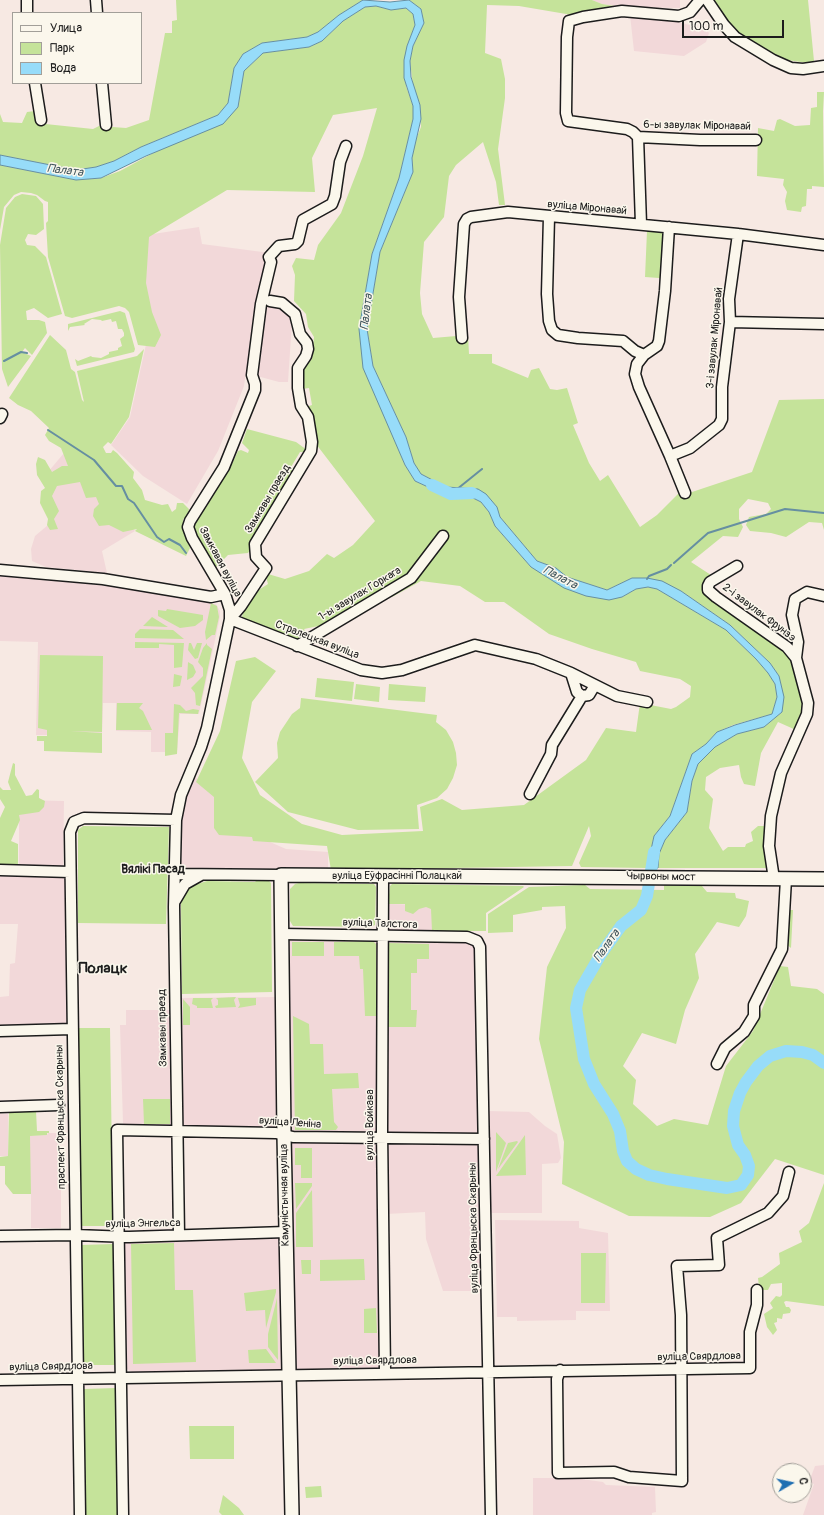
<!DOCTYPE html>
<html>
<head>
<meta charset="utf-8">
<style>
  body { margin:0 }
  #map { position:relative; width:824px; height:1515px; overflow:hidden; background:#f7e9e3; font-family:Pangolin,sans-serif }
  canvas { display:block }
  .legend { position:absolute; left:12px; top:12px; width:130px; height:72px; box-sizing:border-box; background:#fbf7ec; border:1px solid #a29f99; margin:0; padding:5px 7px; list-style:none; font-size:12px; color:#1c1c1c }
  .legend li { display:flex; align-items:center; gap:8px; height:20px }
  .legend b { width:20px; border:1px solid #a29f99 }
  .north { position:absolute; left:772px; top:1463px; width:40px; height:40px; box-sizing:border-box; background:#fbf7ec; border:1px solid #a29f99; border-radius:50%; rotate:81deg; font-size:11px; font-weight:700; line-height:16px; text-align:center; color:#1c1c1c }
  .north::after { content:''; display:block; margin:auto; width:14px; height:18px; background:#1f6fb2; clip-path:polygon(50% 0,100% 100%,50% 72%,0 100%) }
  .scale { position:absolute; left:682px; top:20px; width:102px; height:18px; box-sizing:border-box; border:2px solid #1c1c1c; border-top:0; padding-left:5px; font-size:12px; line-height:14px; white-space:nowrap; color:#1c1c1c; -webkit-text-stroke:3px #fbf7ec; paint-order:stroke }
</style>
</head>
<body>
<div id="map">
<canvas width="824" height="1515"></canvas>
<ul class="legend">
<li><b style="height:5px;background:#fbf7ec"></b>Улица</li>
<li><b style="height:11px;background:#c5e39a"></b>Парк</li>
<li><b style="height:11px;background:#97dcf9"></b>Вода</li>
</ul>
<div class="north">С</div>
<div class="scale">100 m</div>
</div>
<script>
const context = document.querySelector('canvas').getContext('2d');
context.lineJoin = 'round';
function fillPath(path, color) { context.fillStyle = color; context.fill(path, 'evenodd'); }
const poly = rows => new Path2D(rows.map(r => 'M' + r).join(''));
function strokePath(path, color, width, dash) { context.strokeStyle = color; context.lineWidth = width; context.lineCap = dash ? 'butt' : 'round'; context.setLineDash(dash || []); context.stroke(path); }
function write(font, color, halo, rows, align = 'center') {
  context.font = font + ' Pangolin,sans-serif'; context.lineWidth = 3; context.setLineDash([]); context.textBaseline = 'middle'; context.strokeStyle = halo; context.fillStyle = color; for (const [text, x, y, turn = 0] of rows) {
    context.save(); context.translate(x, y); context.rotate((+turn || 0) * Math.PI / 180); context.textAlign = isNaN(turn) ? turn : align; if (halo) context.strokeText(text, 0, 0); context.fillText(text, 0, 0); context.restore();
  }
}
const built = poly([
  [592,0,680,0,680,8,621,7,602,4],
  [630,15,666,19,705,29,709,33,706,42,684,56,634,51],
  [199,227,202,244,270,253,271,282,266,306,284,310,291,315,292,322,288,382,279,382,257,376,255,372,264,311,266,306,256,304,244,386,218,451,187,504,143,476,111,445,130,417,149,331,133,237],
  [64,453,135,531,102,551,107,573,46,567,32,561,31,549,35,536,48,525,48,472],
  [0,574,40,576,40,580,125,587,216,604,220,611,220,617,199,714,180,714,177,752,151,752,151,732,116,731,116,703,103,703,102,733,47,731,47,735,36,735,38,642,0,641],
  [195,777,216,794,254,835,286,849,328,852,328,871,181,868,182,806],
  [19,800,64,801,63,867,19,867],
  [0,874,65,876,67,1025,0,1028,0,997,9,996,10,964,15,963,18,924,0,924],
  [388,904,432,905,432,931,388,930],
  [289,938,376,939,378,942,470,942,474,945,478,953,482,1291,443,1291,426,1239,425,1212,386,1214,388,1369,299,1370,293,1366,287,939],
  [277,997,277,1127,272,1128,125,1125,123,1123,120,1025,126,1025,126,1010,180,1010,180,998],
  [488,1111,529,1112,545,1126,557,1134,561,1158,558,1163,542,1164,542,1213,490,1213],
  [0,1114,8,1114,8,1156,0,1156],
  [48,1133,61,1133,61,1228,31,1228,31,1194,16,1193,16,1136,47,1135],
  [495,1220,579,1221,579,1228,608,1233,610,1311,576,1311,576,1320,517,1321,517,1317,497,1317],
  [279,1238,282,1368,278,1370,132,1372,127,1369,123,1246,126,1242],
  [824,1465,824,1515,803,1515,814,1484,809,1482,815,1466],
  [533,1478,574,1478,603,1482,606,1485,655,1487,656,1512,652,1513,652,1515,533,1515]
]);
const green = poly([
  [176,0,374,0,363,0,339,15,318,32,307,37,262,43,243,54,234,68,228,103,218,115,141,147,114,161,96,167,76,170,0,155,0,114,3,122,22,123,27,112,35,111,36,123,93,129,99,126,126,128,149,120,165,33,172,33,172,21,177,20],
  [409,0,592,0,602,4,621,7,572,15,519,6,487,5,485,53,501,59,505,79,505,98,498,149,505,205,499,205,496,182,483,142,456,165,449,176,444,217,424,242,420,293,422,314,433,338,468,335,469,354,492,354,492,363,528,378,531,370,539,368,550,389,557,390,567,388,578,423,573,425,589,463,600,481,608,475,640,527,657,515,679,493,689,493,752,472,779,400,824,399,824,530,822,523,809,522,786,537,771,533,750,531,746,525,749,517,766,514,771,509,768,503,748,499,739,509,739,519,743,527,738,537,723,536,691,562,714,577,704,589,754,627,760,635,765,634,785,649,795,666,805,703,803,714,796,730,778,722,761,753,755,786,744,784,741,777,739,765,720,768,706,777,705,790,713,799,709,828,723,851,728,847,745,847,746,844,753,841,751,832,758,826,768,826,768,868,658,868,659,854,665,840,687,812,692,781,698,764,715,747,737,734,764,727,782,712,779,676,770,663,730,625,681,591,632,578,607,590,567,577,556,568,537,561,500,517,497,507,478,489,446,487,421,474,414,463,406,437,373,366,367,329,380,252,413,172,412,158,414,144,421,127,420,105,413,86,410,61,413,46,424,23,421,9],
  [712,0,808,0,814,61,808,63,780,59,737,34,726,23],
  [376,6,391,10,406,8,413,14,415,25,407,46,406,86,413,106,413,119,399,178,372,254,359,329,395,441,405,465,415,481,428,487,471,497,481,502,489,512,495,526,531,567,622,597,636,589,648,587,657,589,726,630,756,659,768,673,775,684,777,697,772,714,733,725,717,732,706,744,692,754,670,816,654,836,647,868,581,867,579,863,591,836,589,826,572,866,331,870,327,846,253,841,252,837,219,835,214,828,214,797,196,782,220,731,236,661,255,657,276,671,252,702,242,758,260,795,302,824,342,835,423,831,420,807,442,799,462,810,524,805,586,760,606,728,636,732,640,703,671,709,676,707,690,697,691,686,680,679,640,671,636,662,592,649,549,634,504,602,485,602,460,586,421,581,392,597,387,589,328,624,304,629,308,635,297,641,241,620,245,607,257,591,268,584,266,577,268,574,285,579,309,571,327,554,334,558,353,545,375,521,316,444,306,407,312,405,309,388,302,389,302,375,304,365,312,359,314,337,308,327,306,314,294,301,295,275,292,266,296,258,314,260,318,245,341,213,363,156,377,108,333,115,312,158,315,192,227,190,149,237,146,283,152,312,161,335,155,347,138,345,129,312,125,308,119,306,72,318,65,316,48,257,46,223,48,221,48,202,45,201,37,195,31,193,21,192,14,195,4,207,0,230,0,165,76,180,101,178,120,171,238,107,244,71,263,53,309,47,322,41,343,21,365,7],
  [817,92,824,92,823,111,824,187,812,186,812,189,807,189,806,206,802,207,801,212,787,210,785,201,787,192,783,185,784,179,757,176,758,128,774,131,777,120,780,119,795,126,810,125,811,108,817,107],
  [22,194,36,196,43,204,44,229,36,235,28,234,25,240,27,245,35,246,46,257,62,314,48,318,34,308,26,311,27,320,39,320,45,322,47,333,32,355,25,348,22,352,31,356,8,387,2,369,0,245,6,208,15,197],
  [650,228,664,229,661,279,659,278,645,277,647,231],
  [120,311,125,313,135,349,134,352,77,366,75,359,78,361,91,356,92,357,101,358,109,354,109,352,118,350,118,348,122,346,120,339,124,336,124,333,122,329,118,329,116,321,112,322,111,319,102,321,101,320,92,319,84,324,85,325,70,327,68,331,68,324],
  [50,335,66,350,71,369,75,372,82,400,84,402,77,371,137,356,144,349,129,417,111,444,108,442,103,447,106,453,111,453,113,450,117,453,134,472,133,478,142,490,145,500,162,505,168,504,172,512,176,509,177,503,183,503,189,509,187,518,183,519,183,527,190,548,186,556,135,531,137,529,123,532,109,525,99,526,93,516,94,509,99,504,96,497,86,498,80,482,57,486,52,496,59,511,54,519,58,529,50,530,47,525,48,519,40,503,41,491,45,488,37,475,36,464,38,457,45,460,52,472,62,466,68,466,61,448,49,441,45,435,49,428,31,411,18,405,9,398],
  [247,429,296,442,307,450,306,452,300,452,291,467,297,471,248,553,228,555,216,567,196,537,193,531,193,522,229,470,238,451,241,450,248,453,249,450,242,443],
  [211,603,217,606,219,617,215,635,212,635,206,640,205,632],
  [167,609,203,615,203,620,195,626,180,628,158,616,158,610,166,611],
  [152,617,168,627,143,626],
  [140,629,173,630,184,639,135,638,135,634],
  [135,642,184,643,182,667,174,668,174,645,159,644,159,648,135,648],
  [189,643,191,643,194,650,197,643,202,643,198,658,195,659,188,650],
  [207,643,207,645,212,649,200,706,196,705,195,693,191,688,203,676,203,668,198,662,203,648],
  [40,655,103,656,102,732,70,731,102,733,102,753,44,751,44,741,37,741,37,736,47,736,47,730,38,728],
  [188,662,193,665,196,672,193,677,187,680],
  [174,674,182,676,180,686,173,687],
  [317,678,354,682,352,701,315,697],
  [356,684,380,687,379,702,354,699],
  [389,684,426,687,425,702,388,700],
  [301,698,437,715,436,722,446,730,453,742,456,753,457,765,453,778,447,789,437,798,417,805,419,829,358,830,288,812,255,782,278,758,277,743,280,732,292,714,300,708],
  [117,703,143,703,139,708,143,711,152,730,116,730],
  [174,704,180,705,186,711,193,709,199,710,198,714,179,713,177,754,165,756,165,733,173,733],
  [13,763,15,764,15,775,26,796,32,795,37,789,39,790,39,798,45,801,44,807,39,812,19,815,20,820,11,841,18,844,18,864,0,864,0,818,5,807,0,799,0,787,3,790,11,790,8,782],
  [83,826,169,827,166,924,78,923,78,830],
  [207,881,255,882,256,881,269,881,271,883,272,992,182,994,181,904,186,890,191,886],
  [299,883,374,884,376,887,375,925,371,927,293,926,290,921,290,889,295,884],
  [392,884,523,886,524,887,486,913,486,931,432,931,431,909,426,907,419,909,413,914,405,911,405,904,388,904,390,886],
  [585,885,590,889,664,890,664,885,702,886,707,892,735,893,736,898,749,901,746,916,739,927,717,922,695,954,699,978,685,1010,676,1044,642,1033,623,1066,636,1080,633,1104,657,1126,674,1119,708,1125,726,1066,753,1031,780,966,788,967,791,986,817,989,824,994,824,1175,775,1159,741,1203,710,1217,629,1216,562,1184,564,1142,539,1039,547,967,566,928,565,906,542,907,542,910,513,915,513,932,488,933,488,914,529,887],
  [787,910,793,910,791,948,786,944],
  [373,941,376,944,376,1016,365,1016,363,969,360,969,359,956,334,956,334,942],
  [292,942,324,942,324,956,292,956],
  [388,943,429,944,429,959,417,959,417,973,411,973,411,1010,417,1010,416,1027,388,1027],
  [236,997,234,1000,236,1007,216,1008,215,1006,218,1005,218,1000,216,998],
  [193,998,213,998,211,1000,213,1008,197,1008,197,1006,192,1004],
  [238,998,256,998,256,1005,238,1008,240,1005],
  [183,999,190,1007,190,1025,183,1025],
  [293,1016,309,1024,310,1044,323,1044,324,1074,358,1073,359,1088,332,1089,334,1122,338,1127,336,1130,295,1130],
  [77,1028,110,1028,113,1226,80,1226],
  [143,1099,170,1099,170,1124,144,1124],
  [36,1111,37,1131,49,1131,49,1133,47,1133,47,1135,30,1136,31,1194,13,1194,5,1184,5,1166,0,1166,0,1157,8,1156,9,1112],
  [496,1132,506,1143,496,1172],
  [525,1135,526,1175,496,1176],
  [517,1141,518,1142,498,1169,508,1143],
  [295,1148,312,1148,312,1178,301,1178,301,1165,295,1165],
  [295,1183,312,1183,312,1186,296,1209],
  [824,1183,824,1306,786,1301,784,1302,786,1307,789,1307,791,1310,790,1313,783,1314,782,1319,777,1318,777,1322,774,1323,777,1330,773,1335,767,1327,764,1314,773,1308,770,1303,776,1296,780,1297,782,1295,782,1283,771,1284,768,1290,761,1290,759,1287,758,1278,762,1277,780,1264,779,1253,802,1242,799,1231,809,1223],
  [312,1190,313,1247,296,1247,296,1213],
  [174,1243,175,1290,193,1290,196,1362,133,1364,131,1244],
  [113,1244,116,1365,83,1365,81,1245],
  [581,1253,606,1253,605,1303,581,1303],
  [364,1259,365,1280,320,1281,320,1260],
  [301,1260,311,1260,311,1274,302,1274],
  [276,1289,276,1292,266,1328,265,1310,246,1311,244,1293],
  [277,1298,278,1360,268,1347,268,1334],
  [376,1308,377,1333,364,1333,364,1309],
  [266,1349,276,1363,249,1363,248,1350],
  [116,1388,118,1515,85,1515,84,1389],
  [189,1426,234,1426,234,1459,190,1459],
  [321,1486,322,1497,306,1498,305,1487],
  [223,1495,239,1508,244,1515,222,1515,219,1512]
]);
const water = poly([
  [363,0,390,2,409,0,421,9,424,23,413,46,410,61,411,77,420,105,421,119,412,158,413,172,380,252,367,329,373,366,406,437,414,463,421,474,446,487,478,489,486,494,497,507,500,517,537,561,556,568,567,577,607,590,632,578,647,578,662,581,681,591,730,625,770,663,779,676,784,697,782,712,764,727,737,734,715,747,698,764,692,781,687,812,665,840,659,854,658,868,647,868,654,836,670,816,692,754,706,744,717,732,735,725,772,714,777,697,775,684,768,673,756,659,726,630,657,589,648,587,636,589,622,597,609,600,586,596,564,588,531,567,495,526,489,512,481,502,471,497,428,487,415,481,405,465,363,368,359,329,372,254,399,178,413,119,413,106,404,78,404,60,407,46,415,25,413,14,406,8,391,10,376,6,365,7,343,21,322,41,309,47,263,53,244,71,238,107,223,124,146,156,101,178,76,180,0,165,0,155,76,170,96,167,114,161,141,147,218,115,228,103,234,68,243,54,262,43,307,37,318,32,339,15,363,0]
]);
const stream = poly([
  [4,361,21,352,27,353],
  [48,430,94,460,116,486,122,486,128,499,134,503,157,537,164,542,169,539,180,545,186,553],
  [451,494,482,469],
  [674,563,708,533,785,509,824,513],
  [647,579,649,576,667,569,671,565]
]);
const river = poly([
  [432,485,451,494,472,493],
  [654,852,647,896,641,910,621,926,601,954,580,990,576,1008,584,1059,594,1084,613,1114,620,1131,623,1151,627,1161,636,1169,649,1175,667,1179,727,1188,741,1185,748,1175,749,1166,745,1155,738,1145,733,1126,734,1111,740,1093,746,1082,758,1066,770,1056,786,1051,802,1052,813,1055,824,1063]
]);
const minor = poly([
  [27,0,27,13],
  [96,0,97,13],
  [707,0,724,25,735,37,773,60,791,68,803,69,824,66],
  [35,83,41,120],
  [102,83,106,125],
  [638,137,700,140,756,140],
  [549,217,547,294,549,321,552,330,558,335,578,338,623,341,635,351,644,355],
  [641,224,638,137,633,132,627,129,568,121,566,113,567,37,569,21,583,17,622,11,679,16,690,12,700,0],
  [669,227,665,291,659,341,657,346,644,355,637,364,635,374,639,387,670,456,685,493],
  [730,322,824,324],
  [462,338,459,297,464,224,467,219,471,217,508,212,738,234,824,245],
  [0,418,2,414],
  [670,456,690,448,719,425,722,419,722,387,730,322,729,299,738,234],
  [737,566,710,582,708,586,708,590,716,597,787,647,796,658,808,703,807,714,781,773,771,816,769,846,774,879],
  [0,570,103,579,211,597,225,594],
  [230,619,361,670,382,673,402,670,475,645,536,659,571,673,617,696,647,702],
  [230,619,241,606,266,568,256,557,255,544,311,451,312,442,308,417,301,406,298,388,298,368,306,356,308,349,307,343,300,334,295,314,282,303,270,301],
  [297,646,411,578,443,536],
  [796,658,798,642,792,615,795,599,807,592,824,596],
  [571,673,577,692,582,696,589,695,595,685],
  [530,794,551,754,552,745,582,696],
  [0,870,70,872],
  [175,874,281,875],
  [383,876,382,1131,385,1373],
  [175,901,185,884,201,875],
  [281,934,467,937,477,941,480,947,491,1515],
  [0,1031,72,1029],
  [717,1064,725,1048,744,1032,754,1016,754,1005,782,949,786,879],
  [0,1107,59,1105],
  [179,1235,174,907,176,820,181,795,201,747,207,728,230,619,230,610,225,594,192,538,188,527,190,521,224,467,255,390,255,384,252,375,261,304,271,262,269,257,279,246,295,244,298,241,303,220,332,204,335,196,340,162,346,146],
  [0,1236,75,1235,129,1237,286,1232],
  [560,1370,557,1379,558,1473,614,1472,629,1477,682,1481,681,1315,677,1266,719,1265,717,1238,768,1213,783,1196,789,1172],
  [0,1380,750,1368,750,1332,757,1305,757,1290],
  [80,1515,70,832,74,822,84,818,176,820],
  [123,1515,117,1130,276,1133,293,1137,484,1139]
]);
const major = poly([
  [292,1515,284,1135,281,875,824,879]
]);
const streetNames = [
  ["6-ы завулак Міронавай",697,126,1],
  ["вуліца Міронавай",587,208,5],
  ["3-і завулак Міронавай",715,338,-85],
  ["Замкавы праезд",268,499,-59],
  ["Замкавая вуліца",220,562,62],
  ["1-ы завулак Горкага",360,594,-31],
  ["2-і завулак Фрунзэ",759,613,37],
  ["Стралецкая вуліца",317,640,21],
  ["вуліца Еўфрасінні Полацкай",397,876],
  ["Чырвоны мост",661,877,1],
  ["вуліца Талстога",380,924,2],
  ["Замкавы праезд",163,1028,-91],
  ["праспект Францыска Скарыны",61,1117,-91],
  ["вуліца Леніна",290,1123,4],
  ["вуліца Войкава",370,1125,-90],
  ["Камуністычная вуліца",285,1195,-91],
  ["вуліца Энгельса",143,1224,-1],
  ["вуліца Францыска Скарыны",474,1228,-91],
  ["вуліца Свярдлова",699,1357,-1],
  ["вуліца Свярдлова",375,1361,-1],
  ["вуліца Свярдлова",51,1367,-1]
];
const waterNames = [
  ["Палата",65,171,7],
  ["Палата",367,312,-83],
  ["Палата",560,578,28],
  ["Палата",607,946,-55]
];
const neighbourhoodNames = [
  ["Вялікі Пасад",153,870]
];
const districtNames = [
  ["Полацк",103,969]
];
fillPath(built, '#f2d8d9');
fillPath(green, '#c5e39a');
fillPath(water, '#97dcf9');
strokePath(water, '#668fa1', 1);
strokePath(stream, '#668fa1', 2);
strokePath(river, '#97dcf9', 12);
strokePath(minor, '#1c1c1c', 13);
strokePath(major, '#1c1c1c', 16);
strokePath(minor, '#fbf7ec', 10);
strokePath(major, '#fbf7ec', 13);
write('11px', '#1c1c1c', '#fbf7ec', streetNames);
write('italic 12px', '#41565e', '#fbf7ec', waterNames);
write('bold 12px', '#1c1c1c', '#fbf7ec', neighbourhoodNames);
write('bold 15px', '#1c1c1c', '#fbf7ec', districtNames);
</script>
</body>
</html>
